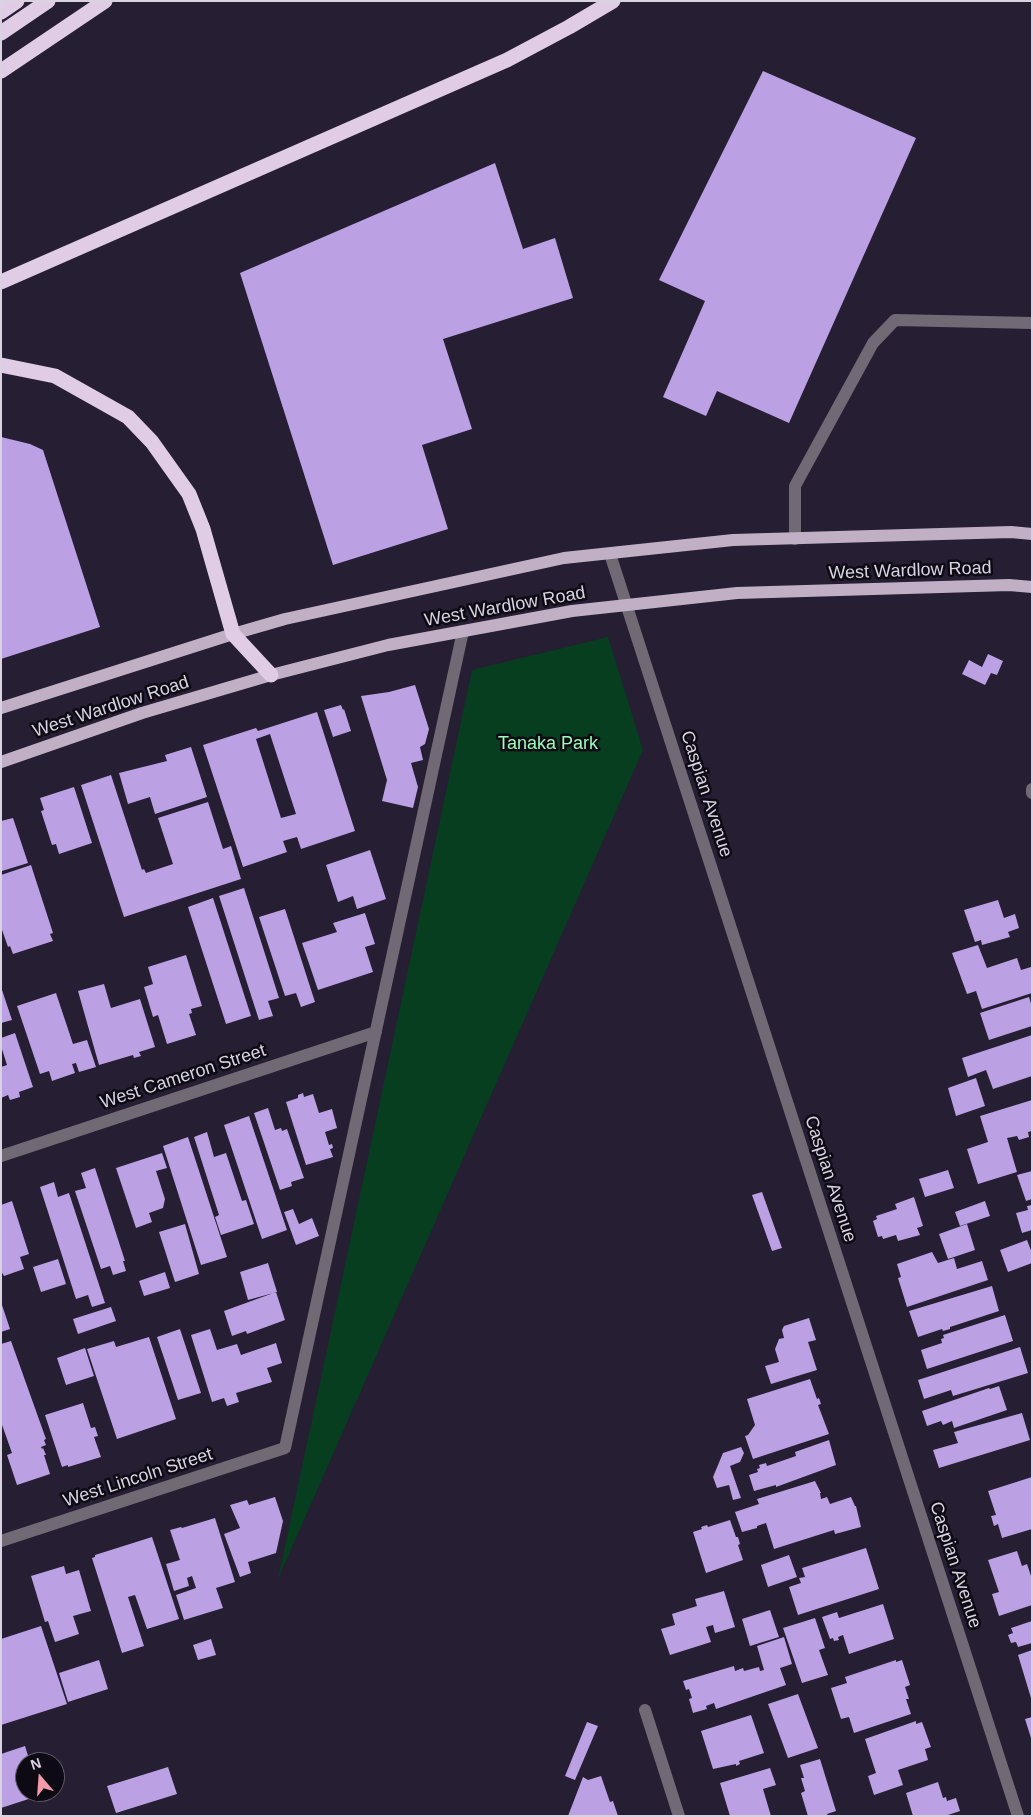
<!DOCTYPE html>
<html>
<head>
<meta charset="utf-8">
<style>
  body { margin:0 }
  #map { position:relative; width:1033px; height:1817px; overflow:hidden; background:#261e33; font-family:Helvetica,sans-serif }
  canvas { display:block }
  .frame { position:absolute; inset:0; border:2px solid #d8d2e1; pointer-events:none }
  .north { position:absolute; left:15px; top:1752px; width:50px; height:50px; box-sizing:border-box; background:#0e0a13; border:1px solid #5f5a65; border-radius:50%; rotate:342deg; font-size:14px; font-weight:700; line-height:20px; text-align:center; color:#d8d2e1 }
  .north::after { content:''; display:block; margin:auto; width:18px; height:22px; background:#f39aab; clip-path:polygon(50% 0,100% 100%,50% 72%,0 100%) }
</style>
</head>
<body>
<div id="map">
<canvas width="1033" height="1817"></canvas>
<div class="frame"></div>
<div class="north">N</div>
</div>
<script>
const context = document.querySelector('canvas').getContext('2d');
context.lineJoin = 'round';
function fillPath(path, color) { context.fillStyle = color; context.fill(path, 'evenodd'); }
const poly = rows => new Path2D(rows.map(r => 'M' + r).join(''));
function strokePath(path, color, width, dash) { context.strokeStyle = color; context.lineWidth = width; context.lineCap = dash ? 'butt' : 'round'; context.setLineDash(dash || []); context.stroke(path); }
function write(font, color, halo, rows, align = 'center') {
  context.font = font + ' Helvetica,sans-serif'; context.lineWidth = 5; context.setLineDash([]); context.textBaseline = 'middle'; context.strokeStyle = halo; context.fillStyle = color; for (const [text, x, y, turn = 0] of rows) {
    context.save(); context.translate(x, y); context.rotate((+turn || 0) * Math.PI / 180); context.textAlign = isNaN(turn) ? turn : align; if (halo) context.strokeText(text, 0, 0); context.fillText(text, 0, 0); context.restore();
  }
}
const green = poly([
  [608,637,643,750,278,1579,472,670]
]);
const building = poly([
  [763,71,916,138,789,423,717,391,706,416,663,397,705,301,659,280],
  [495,163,523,249,555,238,573,298,443,339,472,429,422,445,448,529,333,565,240,273],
  [1,437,30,444,43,450,100,627,1,659],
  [988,654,1003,661,997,675,991,673,985,685,962,674,969,660,982,667],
  [415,685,429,729,425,744,420,747,423,760,411,763,418,787,413,808,382,801,387,780,361,696,389,692],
  [341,705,343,710,344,709,351,731,333,737,324,710],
  [317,712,355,831,301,849,297,837,283,841,287,852,243,867,203,745,256,728,258,731],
  [270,734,296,814,281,818,256,739],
  [191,747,207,797,155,814,150,797,128,804,119,773,167,761,165,755],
  [111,775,142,870,144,869,146,873,173,864,158,818,208,802,223,849,231,846,241,879,124,917,81,785],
  [74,787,92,843,59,854,56,844,52,845,41,811,44,810,40,798],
  [13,818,28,863,2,871,1,821],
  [370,850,386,899,357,909,353,896,338,902,326,865],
  [31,865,53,933,50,934,53,941,13,954,10,946,8,947,1,927,1,875],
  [244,888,279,998,268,1001,273,1016,259,1020,219,896],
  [213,898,251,1016,226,1024,188,907],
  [998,900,1004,918,1015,914,1019,928,1008,932,1010,937,982,945,981,940,975,942,964,910],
  [285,909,315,1002,301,1007,296,993,285,996,259,917],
  [365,913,375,944,365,947,373,972,318,990,302,943,337,932,333,923],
  [978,945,987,968,1017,958,1021,970,1031,967,1032,993,982,1009,976,991,967,994,952,953],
  [186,955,202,1006,191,1009,192,1013,189,1014,196,1035,167,1044,158,1015,153,1017,144,987,153,984,148,967],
  [104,984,111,1008,140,999,155,1047,139,1052,141,1056,134,1058,133,1055,99,1065,78,991],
  [1,987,12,1020,1,1023],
  [56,993,73,1044,87,1040,96,1067,79,1072,76,1063,72,1064,75,1073,52,1081,49,1071,40,1074,17,1006],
  [1029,997,1032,1007,1032,1026,989,1040,980,1013],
  [15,1033,33,1087,19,1092,20,1097,10,1100,8,1095,1,1098,1,1067,7,1065,1,1046,1,1038],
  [1032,1035,1032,1076,993,1089,986,1070,968,1077,962,1058],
  [976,1078,985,1106,956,1116,948,1088],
  [303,1093,304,1097,313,1094,319,1113,332,1109,337,1128,325,1132,329,1145,332,1144,333,1148,330,1149,333,1157,306,1165,286,1102,298,1098,298,1095],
  [1032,1100,1032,1131,1028,1132,1029,1137,1019,1140,1017,1136,1007,1138,1017,1172,978,1184,967,1149,988,1142,980,1116],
  [268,1108,275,1130,281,1128,282,1131,287,1129,304,1178,291,1182,292,1186,280,1190,254,1113],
  [249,1116,287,1230,262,1239,224,1125],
  [207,1132,214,1157,226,1153,242,1201,246,1200,254,1224,221,1235,215,1217,219,1215,194,1137],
  [188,1137,227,1257,201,1265,163,1146],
  [162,1153,167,1168,156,1171,165,1199,163,1208,149,1213,152,1222,136,1228,116,1168],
  [95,1168,125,1261,123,1261,126,1271,113,1275,110,1266,101,1269,75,1191,86,1188,81,1173],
  [948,1170,954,1188,925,1197,919,1179],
  [1032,1171,1032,1199,1026,1201,1017,1175],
  [54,1182,58,1197,69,1193,105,1303,92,1307,88,1295,76,1299,40,1187],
  [762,1192,782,1248,772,1251,752,1195],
  [914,1197,923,1226,917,1228,920,1235,898,1241,896,1235,883,1239,882,1236,878,1237,873,1221,877,1219,876,1216,897,1209,895,1204],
  [12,1201,29,1254,20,1257,24,1269,4,1276,1,1271,1,1205],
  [985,1201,990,1216,960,1226,955,1212],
  [1032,1205,1032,1230,1022,1233,1016,1213,1028,1210,1027,1206],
  [293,1209,299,1224,312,1218,319,1236,296,1245,284,1212],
  [185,1224,199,1274,175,1282,159,1232],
  [967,1224,975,1250,948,1259,939,1234],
  [1027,1240,1032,1253,1032,1263,1008,1272,1000,1250],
  [932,1252,938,1263,954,1258,957,1269,982,1261,988,1280,907,1307,898,1278,901,1277,897,1264],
  [58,1259,66,1284,41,1292,33,1267],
  [268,1263,277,1292,248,1300,240,1272],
  [165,1272,170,1288,144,1296,139,1281],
  [992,1286,999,1311,950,1327,950,1329,943,1331,942,1329,918,1337,909,1311],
  [276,1292,285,1320,247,1334,246,1331,232,1336,224,1311],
  [1,1302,10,1329,1,1332],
  [111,1307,116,1321,78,1334,73,1319],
  [1005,1315,1013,1341,927,1369,921,1350,942,1343,941,1339,944,1338,943,1335],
  [809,1318,816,1340,808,1342,817,1370,771,1384,765,1366,779,1362,775,1349,779,1339,784,1338,782,1330,784,1326],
  [180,1329,201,1393,178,1400,157,1337],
  [210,1329,217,1350,237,1344,241,1355,276,1343,282,1363,267,1368,272,1382,236,1393,239,1402,227,1406,224,1398,212,1402,191,1335],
  [149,1337,176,1419,117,1439,87,1349,114,1341,116,1347],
  [11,1341,46,1439,44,1440,46,1445,41,1447,42,1449,43,1448,46,1455,44,1455,50,1474,17,1485,7,1455,12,1453,1,1422,1,1344],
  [1020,1347,1028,1373,953,1396,951,1390,924,1399,918,1380],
  [85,1348,94,1376,66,1385,57,1358],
  [810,1379,817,1399,819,1398,821,1404,818,1405,829,1434,753,1459,745,1436,748,1435,755,1425,747,1399],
  [999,1386,1007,1410,954,1428,952,1421,943,1425,941,1421,927,1426,922,1411,989,1388,990,1389],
  [83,1403,91,1428,95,1427,98,1436,94,1437,101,1457,68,1467,68,1465,62,1467,45,1415],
  [1022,1413,1030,1440,939,1468,933,1450,958,1443,954,1432],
  [829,1440,836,1465,776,1487,776,1485,754,1491,749,1475,758,1472,757,1469,760,1468,759,1465,766,1463,767,1466,796,1456,795,1452],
  [741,1447,744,1453,740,1462,730,1466,741,1498,733,1500,729,1485,717,1488,713,1477,723,1453],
  [1032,1477,1032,1529,1002,1538,998,1524,994,1526,991,1516,996,1515,988,1491],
  [815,1481,821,1493,820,1493,821,1499,827,1497,830,1504,851,1497,855,1506,856,1506,861,1527,835,1534,834,1530,774,1549,766,1523,757,1526,757,1528,742,1532,735,1512,759,1504,757,1499],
  [275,1497,283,1521,276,1553,248,1562,251,1573,240,1577,224,1534,240,1528,230,1505,247,1500,249,1505],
  [215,1518,235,1582,216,1588,223,1608,184,1620,176,1595,196,1588,192,1576,187,1578,189,1586,174,1591,166,1564,180,1560,170,1530,181,1527,182,1528],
  [730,1520,736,1537,738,1537,740,1544,738,1545,743,1560,706,1573,693,1532,702,1529,701,1527,707,1525,708,1527],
  [152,1537,179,1619,147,1629,135,1595,128,1597,144,1646,122,1653,92,1558,95,1557,95,1555],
  [866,1548,879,1589,798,1615,789,1587,801,1583,799,1578,805,1577,802,1568],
  [1017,1551,1022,1566,1027,1564,1032,1579,1032,1605,999,1616,992,1594,999,1592,988,1560],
  [789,1555,797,1577,768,1587,761,1565],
  [64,1566,66,1574,79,1570,91,1611,73,1616,79,1634,55,1642,48,1621,45,1622,31,1576],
  [724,1591,735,1627,715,1633,713,1625,706,1627,711,1642,670,1655,661,1629,675,1625,672,1614,697,1606,695,1599],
  [883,1604,894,1639,849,1654,843,1635,838,1637,839,1640,834,1641,833,1638,830,1639,822,1617,837,1612,839,1618],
  [770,1610,779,1637,750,1646,742,1619],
  [815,1618,825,1648,819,1650,828,1675,802,1683,783,1628],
  [1032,1621,1032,1643,1018,1647,1016,1642,1011,1643,1008,1635,1013,1633,1011,1628],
  [41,1626,67,1704,1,1725,1,1639],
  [784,1637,792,1664,780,1668,786,1685,716,1709,714,1703,706,1706,707,1709,693,1713,689,1699,692,1698,689,1689,686,1690,683,1681,734,1666,735,1671,743,1668,744,1671,759,1667,760,1671,764,1670,757,1646],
  [211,1639,216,1655,198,1660,193,1645],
  [1032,1650,1032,1698,1031,1698,1018,1655],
  [99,1660,108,1689,68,1702,59,1673],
  [896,1660,896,1662,902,1660,910,1685,905,1687,909,1699,906,1699,911,1714,854,1733,849,1717,841,1719,831,1688,847,1683,845,1677],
  [798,1694,818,1748,788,1758,768,1704],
  [751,1715,764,1753,739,1761,740,1764,736,1766,736,1764,713,1769,701,1731],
  [1032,1717,1032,1738,1031,1738,1025,1719],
  [916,1721,916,1724,922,1722,931,1747,925,1749,928,1760,898,1770,903,1785,874,1795,868,1776,876,1773,865,1739],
  [587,1722,598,1726,575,1780,565,1776],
  [25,1746,30,1762,25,1762,25,1792,40,1792,41,1795,1,1808,1,1754],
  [820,1759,836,1811,827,1814,828,1816,808,1816,801,1793,805,1791,801,1778,804,1778,800,1765],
  [168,1767,177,1794,116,1813,107,1786],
  [770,1768,776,1785,763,1789,771,1816,730,1816,720,1783],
  [601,1776,610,1802,613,1801,618,1816,568,1816,583,1777,588,1780],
  [938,1782,943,1798,946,1797,947,1801,956,1798,960,1811,945,1816,913,1816,906,1793]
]);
const minor = poly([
  [795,539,795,486,873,343,895,320,1032,323],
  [610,554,1018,1816],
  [1032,789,1032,793],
  [1,1156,376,1032],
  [1,1541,285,1448,463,631],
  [645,1710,679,1816]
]);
const major = poly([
  [1,708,233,634,285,619,564,558,733,540,1011,532,1032,534],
  [1,762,142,713,271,675,388,645,572,611,737,593,1009,585,1032,587]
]);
const highway = poly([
  [1,12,17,1],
  [1,33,48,1],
  [1,71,105,1],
  [1,282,507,60,569,27,613,1],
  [1,365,55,376,128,417,152,442,189,494,203,529,233,634,271,675]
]);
const streetNames = [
  ["West Wardlow Road",910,571,-2],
  ["West Wardlow Road",505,607,-10],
  ["West Wardlow Road",111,707,-18],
  ["Caspian Avenue",706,794,72],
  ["West Cameron Street",183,1077,-18],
  ["Caspian Avenue",830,1179,72],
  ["West Lincoln Street",138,1478,-18],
  ["Caspian Avenue",955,1565,72]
];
const parkNames = [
  ["Tanaka Park",548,744]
];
fillPath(green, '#063e1f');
fillPath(building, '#bba0e4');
strokePath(minor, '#716973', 12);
strokePath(major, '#c1b0c5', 12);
strokePath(highway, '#e1cce6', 15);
write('18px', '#d8d2e1', '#0e0a13', streetNames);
write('18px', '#9bfbb9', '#0e0a13', parkNames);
</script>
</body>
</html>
